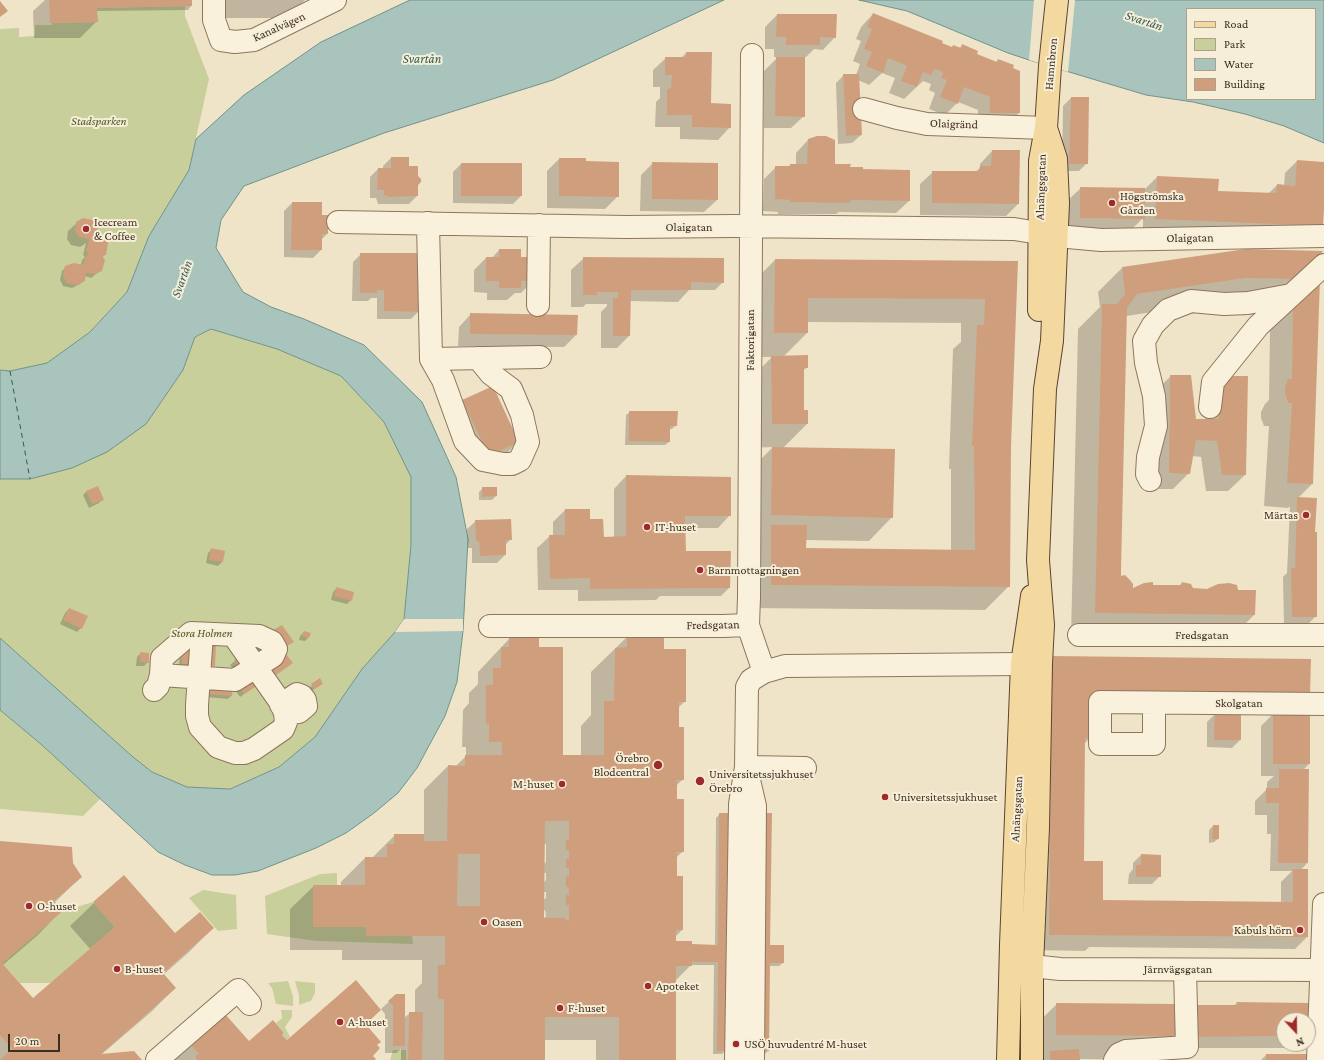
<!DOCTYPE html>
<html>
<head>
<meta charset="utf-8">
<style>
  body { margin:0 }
  #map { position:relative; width:1324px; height:1060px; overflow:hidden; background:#f0e4c8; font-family:"Crimson Pro",serif }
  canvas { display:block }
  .legend { position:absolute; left:1186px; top:8px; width:130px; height:92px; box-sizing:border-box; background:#f7eed8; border:1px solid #ada18e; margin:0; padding:5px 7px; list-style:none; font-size:12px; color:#3d2e20 }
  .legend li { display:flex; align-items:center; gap:8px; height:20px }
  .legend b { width:20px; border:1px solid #ada18e }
  .north { position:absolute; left:1276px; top:1012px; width:40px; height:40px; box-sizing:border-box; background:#f7eed8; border:1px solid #ada18e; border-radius:50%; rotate:158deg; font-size:11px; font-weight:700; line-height:16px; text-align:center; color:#3d2e20 }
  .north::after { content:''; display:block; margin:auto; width:14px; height:18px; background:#9e2a2b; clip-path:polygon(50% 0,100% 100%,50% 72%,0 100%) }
  .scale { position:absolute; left:8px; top:1034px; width:52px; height:18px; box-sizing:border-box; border:2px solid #3d2e20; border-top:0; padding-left:5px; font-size:12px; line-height:14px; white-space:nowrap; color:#3d2e20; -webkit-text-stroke:3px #f7eed8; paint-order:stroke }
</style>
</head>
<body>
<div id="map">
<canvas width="1324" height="1060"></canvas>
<ul class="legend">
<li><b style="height:5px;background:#f3d9a0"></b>Road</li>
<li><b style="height:11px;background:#c9cf9b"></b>Park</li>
<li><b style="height:11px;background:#a9c4bc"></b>Water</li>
<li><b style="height:11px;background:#cf9f7d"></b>Building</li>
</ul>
<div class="north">N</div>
<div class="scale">20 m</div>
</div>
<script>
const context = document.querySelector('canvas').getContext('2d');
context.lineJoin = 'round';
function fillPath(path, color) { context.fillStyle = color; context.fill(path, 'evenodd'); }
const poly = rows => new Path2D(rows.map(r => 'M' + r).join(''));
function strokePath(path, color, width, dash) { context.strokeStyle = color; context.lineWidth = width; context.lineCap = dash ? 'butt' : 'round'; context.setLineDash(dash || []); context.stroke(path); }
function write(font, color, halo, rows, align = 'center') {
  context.font = font + ' "Crimson Pro",serif'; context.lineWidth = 4; context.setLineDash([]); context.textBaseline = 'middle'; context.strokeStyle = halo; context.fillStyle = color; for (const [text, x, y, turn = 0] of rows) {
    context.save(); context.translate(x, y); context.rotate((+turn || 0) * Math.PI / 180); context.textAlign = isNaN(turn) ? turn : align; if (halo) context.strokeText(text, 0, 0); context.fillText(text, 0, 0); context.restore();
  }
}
const green = poly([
  [185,6,185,16,209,79,189,170,149,236,127,292,90,332,47,363,10,371,0,370,0,29,19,28,19,37,35,36,35,25,52,25,52,23,97,22,97,8],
  [211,329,277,349,341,376,384,422,411,476,411,545,404,619,395,632,362,669,315,737,279,767,229,789,187,787,152,772,133,757,0,638,0,479,30,479,146,424,183,370,195,337],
  [0,710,42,745,100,799,83,816,0,809],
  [337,873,337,885,313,885,313,927,366,927,366,936,412,936,413,944,316,941,267,934,265,896,320,874],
  [203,890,236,895,237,929,218,931,189,898],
  [93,902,115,927,51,983,20,983,2,963,63,911],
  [288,981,293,996,293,1006,276,1004,272,988,268,983],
  [295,981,315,983,315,993,311,1001,299,1005,299,995],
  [281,1010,292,1010,292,1017,285,1027,290,1037,287,1040,282,1035,284,1033,276,1023,282,1018],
  [393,1050,406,1050,406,1060,390,1060]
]);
const water = poly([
  [410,0,724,0,553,80,384,133,244,186,221,220,216,248,243,292,271,307,304,319,364,345,422,402,456,477,468,539,463,631,457,682,445,716,417,768,398,793,374,813,346,833,316,848,258,871,235,875,212,875,185,865,158,852,42,745,0,710,0,638,133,757,152,772,187,787,230,789,279,767,315,737,362,669,395,632,404,619,411,545,411,477,384,422,341,376,277,349,211,329,195,337,183,370,146,424,107,452,72,468,30,479,0,479,0,370,10,371,47,363,90,332,127,292,149,236,189,170,196,139,244,95,321,42,410,0],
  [859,0,1324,0,1324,143,1284,126,1245,114,1193,102,1146,95,1029,60,1008,53,907,11,859,0],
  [1187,9,1315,9,1315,99,1187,99,1187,9]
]);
const pier = poly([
  [1034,0,1075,0,1068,72,1029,60],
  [404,619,463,619,463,631,395,632]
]);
const shadow = poly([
  [45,0,191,0,191,6,188,10,96,11,97,21,80,38,34,38,33,11],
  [219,0,305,0,287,18,220,18],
  [873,14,952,48,959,48,962,46,976,55,996,62,998,60,1019,113,1006,125,978,124,978,110,958,102,945,115,929,109,935,93,929,90,931,84,923,81,904,99,889,93,895,78,882,73,869,85,858,80,861,135,852,143,838,144,836,83,844,75,856,75,860,64,853,61,861,41,856,39,861,27],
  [777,15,835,37,823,50,814,49,806,57,804,57,804,116,791,128,764,128,764,71,778,57,774,57,774,49,765,49,765,27],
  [686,53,710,104,730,127,718,140,680,139,680,127,655,127,656,102,660,98,660,87,653,87,653,70,666,58,681,58],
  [1071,98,1087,163,1079,171,1062,171,1063,106],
  [808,140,834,165,862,170,909,201,896,213,839,212,836,214,778,214,778,212,763,211,764,179,776,167,788,167,790,165,796,165,796,153],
  [992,151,1019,151,1018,204,1006,216,920,215,920,184,933,172,975,172,980,168,980,164],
  [391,158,408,167,417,185,417,196,409,204,378,204,376,198,370,198,370,177,378,169,383,169,383,166],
  [559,159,585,162,618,196,605,209,547,208,547,171],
  [1297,161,1324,163,1324,197,1322,224,1309,237,1143,231,1143,218,1131,230,1068,230,1068,200,1081,188,1144,190,1157,177,1217,192,1268,194,1277,185,1284,186,1285,173],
  [653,163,717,200,704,212,640,211,641,175],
  [461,164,521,196,513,204,453,203,453,172],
  [292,203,321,216,327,234,321,240,321,250,313,258,284,257,284,211],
  [77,223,94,236,105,254,102,258,101,270,91,278,85,276,84,280,80,284,72,288,63,286,60,280,62,271,66,267,81,265,82,260,85,257,83,255,86,243,80,247,71,245,67,239,68,231],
  [499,250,520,258,533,281,521,293,515,293,507,300,487,300,487,293,474,292,474,270,486,258,492,258],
  [1246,250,1321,252,1277,302,1220,302,1126,316,1120,577,1133,590,1152,586,1179,586,1182,583,1193,589,1238,591,1254,615,1242,627,1071,637,1078,329,1100,307,1098,292,1122,268],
  [361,254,419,311,411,319,377,319,377,298,371,298,368,301,352,301,353,262],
  [584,258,723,282,715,290,689,290,678,302,629,301,629,336,617,348,601,348,601,312,607,306,607,304,586,304,583,307,571,307,571,270],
  [775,260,1017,262,1010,447,1009,586,985,610,747,608,749,471,773,447,748,448,748,381,772,357,751,357,751,284],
  [807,322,961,323,961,342,953,349,949,469,951,469,951,551,805,549,806,540,869,541,892,517,783,448,807,424,803,411,803,371,807,367,783,357,807,333],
  [1319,282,1312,484,1298,498,1314,533,1316,616,1308,624,1284,625,1283,577,1287,573,1290,506,1288,508,1264,506,1269,426,1264,426,1261,418,1261,412,1265,404,1269,400,1270,328],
  [471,314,576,335,564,347,458,346,459,327],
  [1171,376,1195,420,1205,420,1210,393,1226,377,1245,475,1228,491,1206,491,1201,457,1192,456,1189,473,1173,489,1153,489,1154,392],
  [463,401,518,442,506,454,476,468,451,413],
  [630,412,676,425,672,429,669,429,669,442,665,445,625,445,626,415],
  [626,476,730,515,718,528,685,528,685,552,729,588,721,596,660,596,656,600,578,601,578,590,538,590,537,548,550,536,553,536,553,522,565,510,589,520,603,538,614,537,614,489],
  [483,488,496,496,492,500,479,500,479,492],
  [87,491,103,499,99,503,89,508,83,495],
  [476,521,511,539,505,545,505,555,497,563,472,563,472,548,468,548,467,529],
  [212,549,222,562,218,566,206,563,208,553],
  [337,588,351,600,347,604,331,600,333,592],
  [69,609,81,628,77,632,60,624,65,613],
  [304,632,308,638,305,641,299,640,300,636],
  [628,636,663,650,685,701,678,708,678,728,683,779,676,786,676,789,683,851,676,858,676,877,682,930,675,937,675,942,691,947,715,945,716,818,720,814,769,946,783,963,779,966,769,966,768,1051,764,1055,726,1050,722,1054,713,1054,714,965,691,965,675,981,675,1060,596,1060,596,1040,544,1040,544,1060,401,1060,401,1049,396,1053,385,1053,385,1014,381,1009,396,995,404,1018,410,1013,415,1013,415,990,422,983,422,960,342,960,342,950,290,950,290,909,314,886,341,886,341,882,365,858,372,858,395,835,424,835,424,790,448,766,455,767,466,756,466,747,462,747,463,710,469,703,469,693,478,684,478,672,509,639,538,648,562,756,581,756,581,726,591,715,591,672],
  [544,844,546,844,546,862,544,864],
  [544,873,546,873,546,880,543,883],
  [543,892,546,892,546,898,543,900],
  [543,910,545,910,546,916,543,919],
  [263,645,263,655,253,652],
  [180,648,191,664,187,668,179,667],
  [141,653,148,662,144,666,136,666,137,657],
  [241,656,236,673,230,665],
  [1310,660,1102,706,1090,738,1084,744,1083,862,1102,901,1281,903,1281,882,1292,871,1270,871,1271,834,1267,834,1267,815,1255,815,1255,801,1267,789,1267,782,1274,776,1261,776,1261,726,1273,714,1309,714,1309,764,1303,770,1308,770,1307,863,1301,870,1307,937,1295,949,1089,947,1085,951,1033,950,1036,674],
  [255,676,256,686,240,697,235,690],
  [319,680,322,684,310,692,308,689],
  [210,686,232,695,228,699,206,697],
  [1215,714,1240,740,1232,748,1207,747,1207,722],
  [1213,826,1218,826,1218,839,1214,842,1209,843,1209,830],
  [0,842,72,864,81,877,54,903,61,911,38,935,3,965,33,1000,91,950,70,926,94,903,175,935,213,928,189,952,163,975,175,988,151,1012,102,1054,141,1060,0,1060],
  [1141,855,1160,876,1152,884,1128,884,1129,874,1133,869,1133,863],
  [1237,1003,1308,1004,1308,1025,1308,1020,1284,1020,1284,1044,1299,1044,1296,1048,1179,1048],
  [1057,1004,1177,1036,1153,1060,1078,1059,1079,1060,1042,1060,1043,1058,1033,1058,1033,1027],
  [380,1010,370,1020,368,1028,376,1045,372,1056,373,1060,172,1060,176,1057,177,1058,191,1045,249,1043,281,1035,287,1042],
  [1266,1055,1306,1060,1261,1060]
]);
const ferry = poly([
  [10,371,30,479]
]);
const building = poly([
  [49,0,192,0,192,6,97,8,98,22,50,23],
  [0,1,8,11,0,17],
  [873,13,943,41,942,43,952,47,953,45,961,48,962,44,978,51,977,54,997,62,998,59,1014,65,1013,68,1020,71,1020,113,990,113,990,97,964,87,958,104,940,97,947,80,941,78,943,72,934,69,931,75,923,72,917,87,901,81,907,66,888,58,883,73,866,66,872,52,864,49,872,29,867,27],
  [777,14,837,14,836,38,820,37,820,45,786,45,786,37,776,37],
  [686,52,712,52,711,103,731,104,731,128,692,127,692,115,667,115,667,89,671,88,672,75,665,75,665,57,686,57],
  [776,57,805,57,805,117,775,116],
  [843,74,859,74,862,135,846,136],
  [1071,97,1089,97,1088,164,1069,164],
  [817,136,826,136,835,140,835,164,851,164,850,167,863,167,863,169,910,170,910,201,850,200,850,203,790,202,790,200,775,199,775,166,790,166,790,164,807,164,808,139],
  [992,150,1020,150,1019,204,932,203,932,171,979,171,980,166,991,166],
  [391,157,409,157,409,166,418,166,418,176,421,179,421,182,418,185,418,196,389,197,384,195,384,190,377,190,378,168,391,168],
  [559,158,586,158,586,161,619,162,619,197,559,196],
  [1297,160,1324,162,1324,209,1323,225,1275,224,1155,219,1157,176,1219,179,1218,191,1276,193,1277,184,1295,186],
  [652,162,718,163,718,200,652,199],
  [461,163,522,163,522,196,461,196],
  [1080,187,1145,188,1145,219,1080,218],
  [292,202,322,202,322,215,328,215,328,234,322,234,322,250,291,250],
  [83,218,93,220,98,227,96,235,105,237,108,243,106,255,102,256,105,260,102,271,95,274,86,273,85,281,77,285,67,283,63,276,65,266,74,263,83,265,86,256,89,254,86,251,89,239,79,237,75,231,76,222],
  [499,249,521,249,521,257,534,257,534,281,521,281,521,288,499,288,499,281,486,281,486,257,499,257],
  [1246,249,1323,251,1302,279,1245,278,1137,294,1127,308,1121,570,1121,576,1125,575,1130,580,1133,584,1133,588,1144,583,1153,582,1153,585,1181,585,1182,582,1191,584,1193,588,1207,589,1218,584,1229,583,1237,585,1238,590,1256,590,1255,615,1095,613,1102,304,1117,304,1125,294,1122,267],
  [360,253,420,253,420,312,384,311,384,290,377,290,377,293,360,293],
  [583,257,724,258,724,283,691,282,691,290,631,290,630,336,613,336,613,298,618,298,618,292,597,292,597,295,583,295],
  [775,259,1018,261,1011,447,1010,587,771,585,771,525,807,525,806,548,975,550,974,446,972,446,977,325,984,325,985,299,808,298,808,333,774,333],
  [1320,279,1313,484,1287,483,1292,403,1288,403,1285,393,1285,387,1288,379,1292,379,1293,303,1300,303],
  [470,313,578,315,577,335,470,334],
  [808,355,808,368,804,368,804,410,808,410,808,424,772,424,771,356],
  [1170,375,1191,375,1196,419,1218,419,1226,376,1248,376,1246,475,1222,475,1217,441,1196,440,1190,474,1169,473],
  [493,386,519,442,489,456,462,400],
  [629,411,678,411,677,426,670,426,670,442,629,441],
  [772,447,895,449,893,518,771,515],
  [626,475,731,477,731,516,685,516,686,551,731,551,730,588,590,589,590,578,550,579,549,535,565,535,565,509,590,509,590,519,603,519,604,537,626,536],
  [98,486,104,500,92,504,86,491],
  [482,487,497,487,497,496,482,497],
  [1297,497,1317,498,1315,532,1317,532,1317,617,1292,617,1291,568,1295,568],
  [511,519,512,540,506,540,506,555,480,556,479,541,476,541,475,520],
  [211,548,225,551,223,562,209,560],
  [336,587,354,592,352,601,334,596],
  [69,608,88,616,82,629,63,620],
  [282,625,294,642,285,647,273,630],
  [304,631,311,633,309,638,302,636],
  [627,635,664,635,664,649,686,649,686,702,679,702,679,727,684,727,684,780,677,780,677,799,684,799,684,852,677,852,677,876,683,876,683,930,676,930,676,941,692,941,692,944,718,945,719,813,772,813,770,945,784,945,784,963,770,963,769,1051,717,1051,718,962,692,962,692,966,676,966,676,1060,619,1060,619,1017,545,1017,545,1060,444,1060,444,999,438,999,438,965,445,965,445,936,366,936,366,927,313,927,313,885,365,885,365,857,387,857,387,844,394,844,394,834,424,834,424,841,447,841,448,765,465,766,465,755,502,755,502,742,489,742,489,723,486,724,486,685,493,685,493,668,501,668,501,647,509,647,509,638,539,638,539,647,563,647,563,755,604,755,604,701,614,701,615,648,627,647],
  [545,821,569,821,569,840,566,840,566,850,569,850,569,859,566,859,566,868,569,868,569,877,566,876,566,887,569,887,569,895,566,895,566,905,569,905,569,921,564,918,544,918],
  [458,854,480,854,480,906,457,906],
  [183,643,193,643,192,664,182,664],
  [207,644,216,645,215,666,205,665],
  [140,652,149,653,149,663,140,662],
  [286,654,293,663,272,678,265,668],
  [242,655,240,670,234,660],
  [1052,656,1311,659,1310,696,1091,694,1091,738,1085,738,1084,861,1103,861,1103,900,1293,902,1293,869,1308,869,1308,937,1049,935],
  [255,674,261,683,244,694,239,686],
  [320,678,323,684,314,689,311,684],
  [210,685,233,687,232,696,209,694],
  [1215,713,1241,713,1241,740,1214,740],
  [1273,713,1310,713,1310,764,1273,764],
  [1279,769,1309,769,1308,863,1278,863,1279,803,1266,803,1266,788,1279,788],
  [1213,825,1219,825,1219,839,1212,839],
  [0,841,72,847,73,863,82,877,54,901,63,911,2,963,33,998,115,927,93,902,124,875,175,933,200,912,214,928,163,973,176,988,101,1054,134,1051,142,1060,0,1060,12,1049,0,1035],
  [1141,854,1161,855,1161,877,1136,877,1136,865,1141,865],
  [356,980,381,1010,370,1020,374,1024,369,1028,381,1042,377,1045,380,1048,373,1056,376,1059,375,1060,197,1060,195,1056,199,1054,190,1044,225,1014,249,1041,273,1020,284,1033,282,1035,287,1040],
  [396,994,405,994,405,1046,393,1046,393,1006,388,1001],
  [1236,1002,1309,1003,1309,1020,1284,1020,1284,1036,1191,1037,1191,1005,1238,1005],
  [1056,1003,1178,1004,1178,1036,1056,1035],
  [409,1012,423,1012,422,1060,408,1060],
  [1079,1049,1080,1060,1050,1060,1050,1051],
  [1266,1054,1307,1054,1307,1060,1266,1060]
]);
const minor = poly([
  [214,0,214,20,221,40,235,42,254,40,335,0],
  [752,55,749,597,748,625,764,672],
  [864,109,897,118,927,124,1046,128],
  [338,222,626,227,734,226,1014,229,1039,233],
  [428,223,431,359,443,380,465,441,483,460,503,464,512,464,520,460,528,442,522,415,511,389,491,374,478,358],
  [1057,236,1101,240,1324,236],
  [538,305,539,225],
  [431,359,540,357],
  [1210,407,1213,382,1258,326,1324,265],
  [1150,480,1147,474,1148,457,1156,426,1154,396,1146,363,1144,341,1153,325,1168,310,1191,301,1224,304,1248,303,1291,295],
  [490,626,723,626,748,625],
  [202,634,197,705,197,716,200,727,218,747,235,753,244,753,254,749,283,729,286,722,285,713,281,703,234,636],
  [1079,635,1324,635],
  [154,690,158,686,161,675,162,658,191,633,259,636,272,642,276,649,273,656,235,680,161,675],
  [1154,703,1154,744,1100,744,1100,702,1324,704],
  [281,705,297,694,302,696,305,700,306,706,299,712,285,713],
  [746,767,805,768],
  [748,776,755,806,753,1060],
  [1032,966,1060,969,1324,970],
  [157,1060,238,990,250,1004],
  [736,1060,740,804,746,767,747,687,751,680,764,672,785,666,1022,664],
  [1115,1060,1119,1054,1126,1051,1187,1047,1185,970],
  [1318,1060,1324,904]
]);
const major = poly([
  [1039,310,1040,161,1046,128,1050,66,1057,0],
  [1008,1060,1011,945,1022,664,1032,596],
  [1032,1060,1032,966,1038,827,1041,664,1043,625,1038,560,1045,389,1052,341,1058,203,1056,159,1046,128]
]);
const markers = [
  [1112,203,4,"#9e2a2b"],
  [86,229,4,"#9e2a2b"],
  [1306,515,4,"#9e2a2b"],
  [647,527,4,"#9e2a2b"],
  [700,570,4,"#9e2a2b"],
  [658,765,5,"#9e2a2b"],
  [700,781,5,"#9e2a2b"],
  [562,784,4,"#9e2a2b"],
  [885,797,4,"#9e2a2b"],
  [29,906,4,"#9e2a2b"],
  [484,922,4,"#9e2a2b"],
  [1300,930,4,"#9e2a2b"],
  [117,969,4,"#9e2a2b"],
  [648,986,4,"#9e2a2b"],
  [560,1008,4,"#9e2a2b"],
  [340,1022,4,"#9e2a2b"],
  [736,1044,4,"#9e2a2b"]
];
const streetNames = [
  ["Kanalvägen",279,27,-24],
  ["Hamnbron",1051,64,-85],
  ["Olaigränd",954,124,2],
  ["Alnängsgatan",1041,187,-88],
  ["Olaigatan",689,227],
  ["Olaigatan",1190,238,-1],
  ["Faktorigatan",750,340,-90],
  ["Fredsgatan",713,625,-1],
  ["Fredsgatan",1202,635],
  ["Skolgatan",1239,703],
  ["Alnängsgatan",1017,809,-87],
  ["Järnvägsgatan",1178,969]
];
const parkNames = [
  ["Stadsparken",99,121],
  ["Stora Holmen",202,633]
];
const poiNames = [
  ["Högströmska",1120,196],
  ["Gården",1120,210],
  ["Icecream",94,222],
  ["& Coffee",94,236],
  ["Märtas",1298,515,"right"],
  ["IT-huset",655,527],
  ["Barnmottagningen",708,570],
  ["Örebro",649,758,"right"],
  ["Blodcentral",649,772,"right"],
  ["Universitetssjukhuset",709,774],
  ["Örebro",709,788],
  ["M-huset",554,784,"right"],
  ["Universitetssjukhuset",893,797],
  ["O-huset",37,906],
  ["Oasen",492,922],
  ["Kabuls hörn",1292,930,"right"],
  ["B-huset",125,969],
  ["Apoteket",656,986],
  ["F-huset",568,1008],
  ["A-huset",348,1022],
  ["USÖ huvudentré M-huset",744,1044]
];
const waterNames = [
  ["Svartån",1144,21,18],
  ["Svartån",422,59],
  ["Svartån",182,279,-70]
];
fillPath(green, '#c9cf9b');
fillPath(water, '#a9c4bc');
strokePath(water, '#6f938a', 1);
fillPath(pier, '#f0e4c8');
fillPath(shadow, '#0003');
strokePath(ferry, '#2f5d5a', 1, [5, 4]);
fillPath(building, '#cf9f7d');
strokePath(minor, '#8d765c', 24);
strokePath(major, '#5b4430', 24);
strokePath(minor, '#faf1dc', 22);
strokePath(major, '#f3d9a0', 22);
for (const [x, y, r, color] of markers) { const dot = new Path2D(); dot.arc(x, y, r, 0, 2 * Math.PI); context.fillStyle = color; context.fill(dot); strokePath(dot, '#f7eed8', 1.5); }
write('12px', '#3d2e20', '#f7eed8', streetNames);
write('italic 12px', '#4d5a26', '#f7eed8', parkNames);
write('12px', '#3d2e20', '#f7eed8', poiNames, 'left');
write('italic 13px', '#2f5d5a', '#f7eed8', waterNames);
</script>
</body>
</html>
